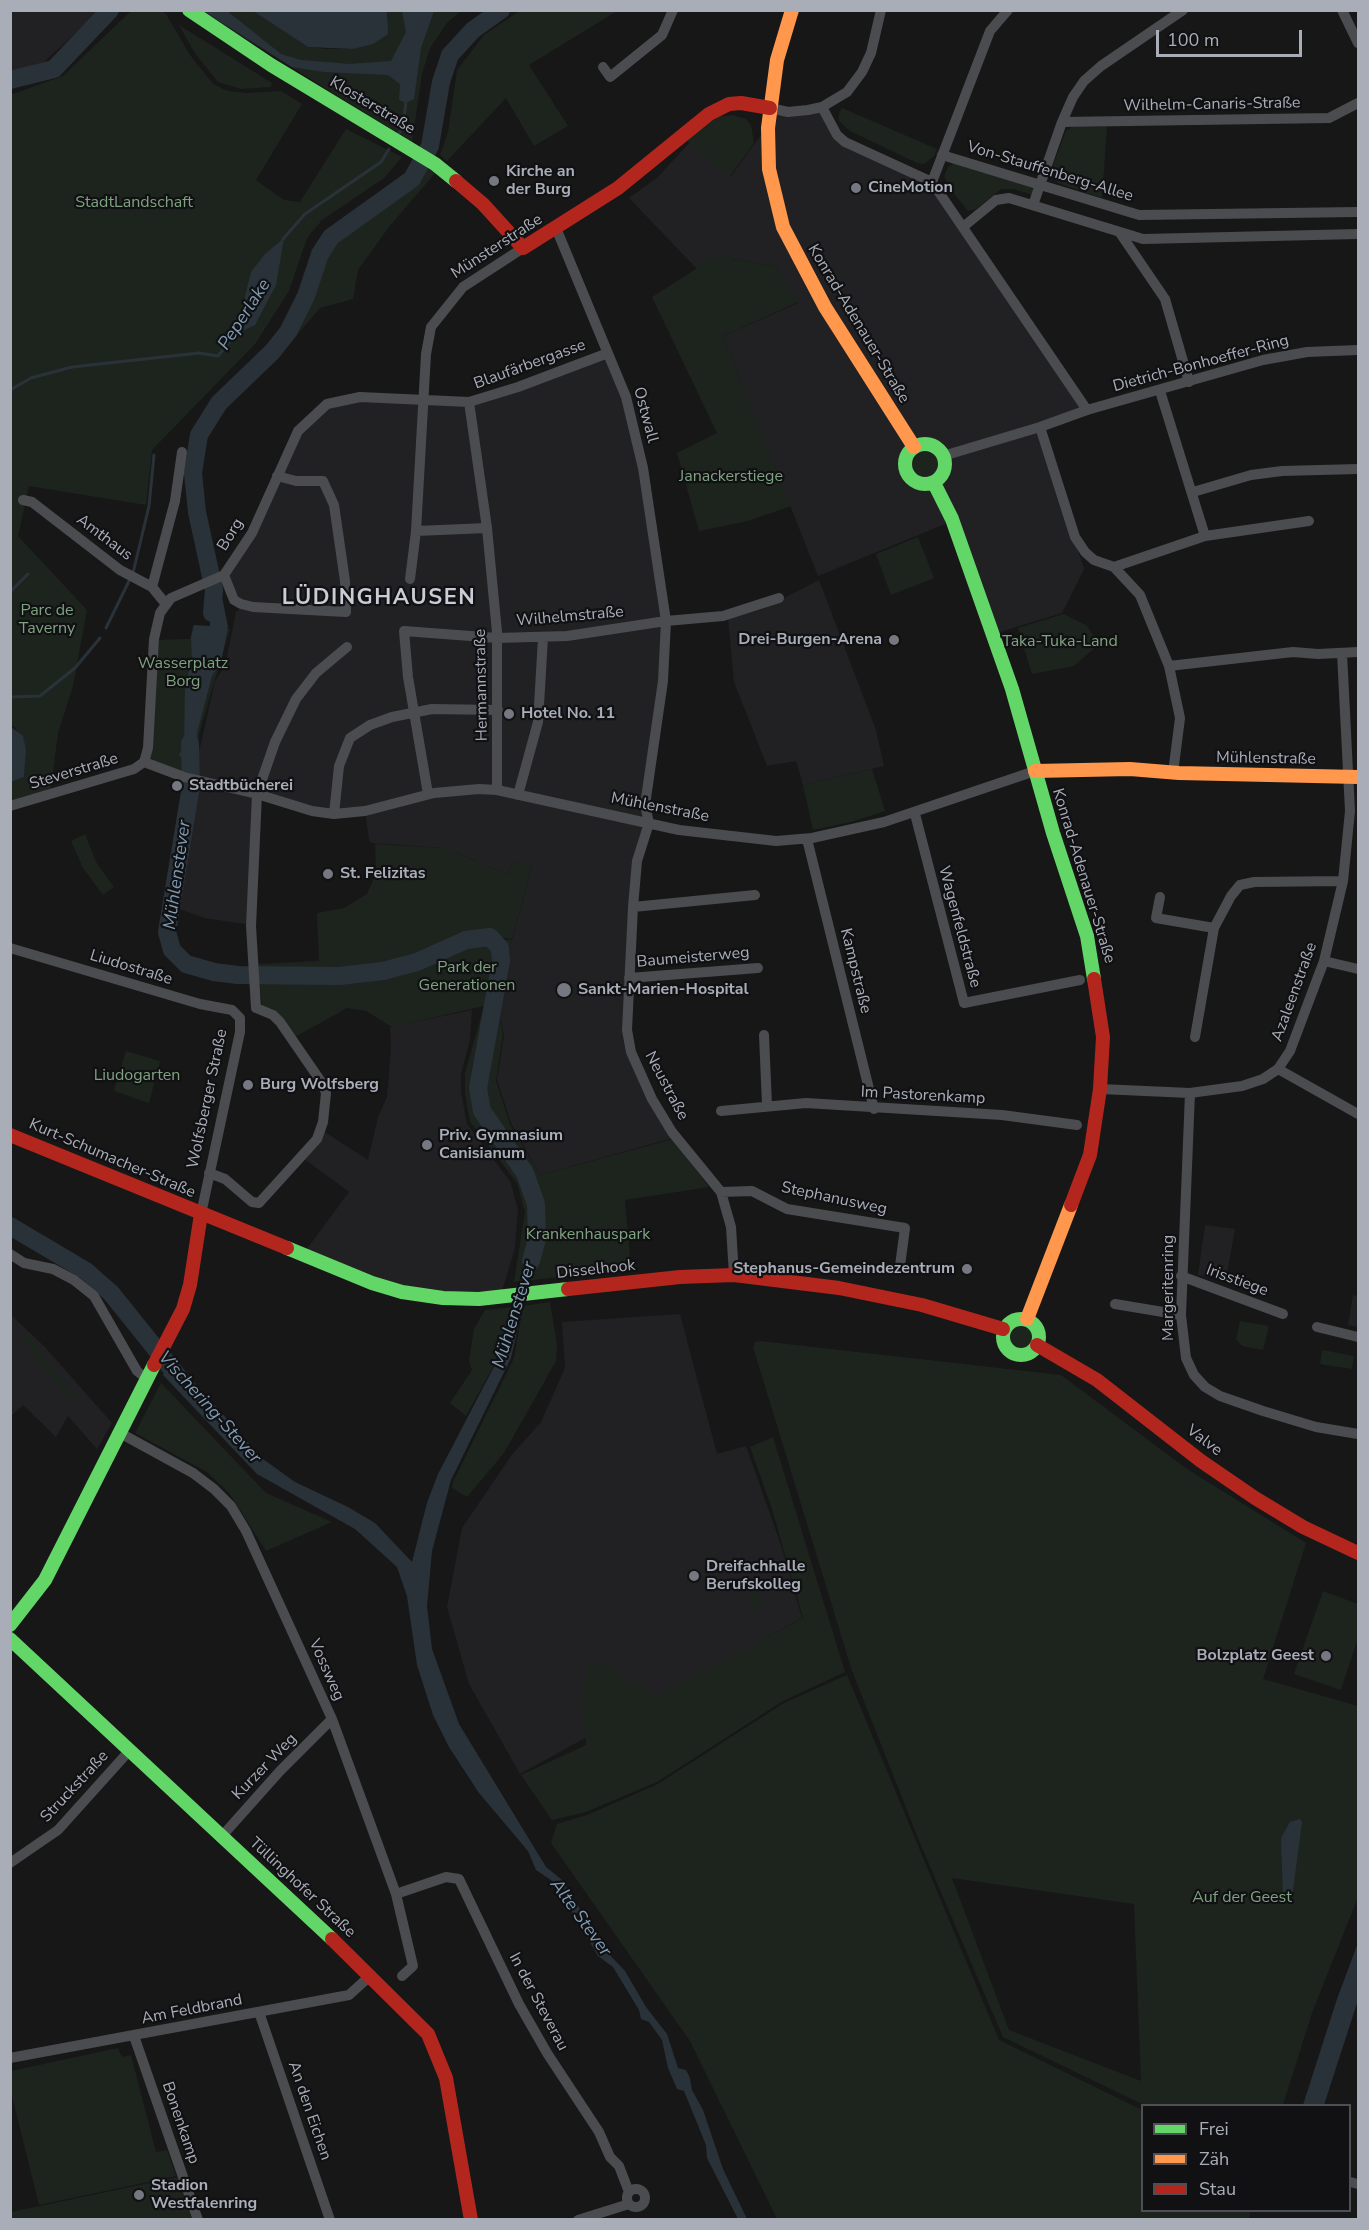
<!DOCTYPE html>
<html>
<head>
<meta charset="utf-8">
<style>
  body { margin:0 }
  #map { position:relative; width:1369px; height:2230px; overflow:hidden; background:#171717; font-family:"Nunito Sans",sans-serif }
  canvas { display:block }
  .frame { position:absolute; inset:0; border:12px solid #a8adb8; pointer-events:none }
  .legend { position:absolute; left:1141px; top:2104px; width:210px; height:108px; box-sizing:border-box; background:#111113; border:2px solid #4d4f55; margin:0; padding:8px 10px; list-style:none; font-size:18px; color:#a8adb8 }
  .legend li { display:flex; align-items:center; gap:12px; height:30px }
  .legend b { width:30px; border:2px solid #4d4f55 }
  .scale { position:absolute; left:1156px; top:30px; width:146px; height:27px; box-sizing:border-box; border:3px solid #a8adb8; border-top:0; padding-left:8px; font-size:18px; line-height:21px; white-space:nowrap; color:#a8adb8; -webkit-text-stroke:4px #111113; paint-order:stroke }
</style>
</head>
<body>
<div id="map">
<canvas width="1369" height="2230"></canvas>
<div class="frame"></div>
<ul class="legend">
<li><b style="height:8px;background:#63d668"></b>Frei</li>
<li><b style="height:8px;background:#ff974d"></b>Zäh</li>
<li><b style="height:8px;background:#b3261e"></b>Stau</li>
</ul>
<div class="scale">100 m</div>
</div>
<script>
const context = document.querySelector('canvas').getContext('2d');
context.lineJoin = 'round';
function fillPath(path, color) { context.fillStyle = color; context.fill(path, 'evenodd'); }
const poly = rows => new Path2D(rows.map(r => 'M' + r).join(''));
function strokePath(path, color, width, dash) { context.strokeStyle = color; context.lineWidth = width; context.lineCap = dash ? 'butt' : 'round'; context.setLineDash(dash || []); context.stroke(path); }
function write(font, color, halo, rows, align = 'center') {
  context.font = font + ' "Nunito Sans",sans-serif'; context.lineWidth = 4.5; context.setLineDash([]); context.textBaseline = 'middle'; context.strokeStyle = halo; context.fillStyle = color; for (const [text, x, y, turn = 0] of rows) {
    context.save(); context.translate(x, y); context.rotate((+turn || 0) * Math.PI / 180); context.textAlign = isNaN(turn) ? turn : align; if (halo) context.strokeText(text, 0, 0); context.fillText(text, 0, 0); context.restore();
  }
}
const built = poly([
  [11,10,100,10,100,11,44,62,11,74],
  [819,108,836,135,930,183,1085,409,1038,427,1084,569,1062,613,997,633,955,520,818,576,723,336,798,303,776,266,731,259,719,250,697,269,629,198,657,178,689,143,731,176,767,127,771,109],
  [609,351,628,400,664,622,645,815,635,861,624,1028,673,1138,540,1175,511,1123,497,1080,504,1035,498,1008,512,940,532,866,514,862,507,874,445,848,372,843,369,841,365,810,334,814,257,793,252,925,204,918,177,908,199,778,199,752,215,681,225,666,236,612,244,605,225,576,299,432,329,405,364,399,470,403],
  [819,580,876,730,884,766,803,785,796,761,767,766,734,682,728,619,763,609],
  [472,1010,470,1040,461,1074,461,1092,467,1124,510,1181,518,1209,515,1248,502,1291,419,1293,306,1250,349,1192,303,1158,325,1132,368,1160,378,1117,387,1097,391,1048,390,1027],
  [1205,1225,1235,1229,1226,1280,1198,1275],
  [1353,1295,1358,1296,1358,1327,1348,1325],
  [10,1314,45,1347,112,1423,97,1449,68,1416,56,1437,23,1405,11,1416],
  [680,1314,717,1454,746,1446,781,1545,802,1618,520,1774,469,1684,447,1607,462,1528,511,1456,541,1422,565,1368,562,1322]
]);
const green = poly([
  [521,10,617,11,529,65,568,126,534,146,506,98,447,161,440,155,448,132,457,70,484,35],
  [131,11,162,11,166,14,190,55,213,84,228,91,247,93,281,91,302,104,256,180,284,200,300,202,346,129,402,157,384,178,322,220,307,238,289,291,255,344,152,450,146,505,29,486,18,536,87,610,73,686,58,733,50,795,11,806,11,782,24,777,26,750,15,727,10,725,10,95,63,76],
  [201,11,253,11,308,47,326,49,353,49,388,20,387,11,461,11,447,23,430,48,422,74,412,142],
  [179,25,272,83,271,87,241,89,218,82,194,52],
  [842,108,937,149,934,156,924,164,917,163,850,131,839,121,839,113],
  [733,115,746,119,751,125,754,143,730,176,689,143,687,138,715,117],
  [1072,127,1107,127,1102,198,1058,183,1052,177,1051,170,1066,131],
  [957,161,1040,184,1036,196,1014,189,1001,189,976,209,968,211,948,186,944,176,948,167],
  [428,166,436,172,389,227,358,270,353,299,320,308,286,348,306,312,322,259,336,240,417,183],
  [719,250,731,259,776,266,798,302,723,336,791,506,748,521,699,531,677,453,717,433,652,297,696,269],
  '913 464a12 12 0 1 1 24 0a12 12 0 1 1-24 0Z',
  [918,537,934,578,891,595,876,554],
  [1064,614,1087,626,1099,644,1074,666,1032,674,1018,628],
  [193,625,230,629,199,734,197,779,144,761,154,640,190,639],
  [872,769,885,811,851,822,813,830,803,785],
  [85,834,96,862,114,887,103,895,83,868,71,841],
  [375,844,445,848,507,874,514,862,532,866,512,939,490,936,466,937,416,960,380,969,338,973,259,973,258,964,319,961,317,913,344,908,367,894,376,874],
  [490,939,512,940,498,1008,503,1034,496,1081,510,1124,540,1175,673,1139,709,1187,625,1200,631,1269,514,1282,525,1212,517,1183,470,1122,465,1094,465,1073,484,1006,392,1027,366,1011,347,1008,293,1038,262,1007,259,978,338,979,383,973,419,965,467,943],
  [126,1051,160,1061,149,1103,114,1091],
  [550,1302,557,1345,556,1361,504,1453,467,1497,452,1488,453,1482,514,1358,523,1306],
  [513,1307,506,1339,498,1358,466,1416,450,1403,472,1370,469,1361,474,1329,485,1310],
  [1240,1321,1269,1326,1263,1350,1242,1346,1236,1339],
  '1009 1336a12 12 0 1 1 24 0a12 12 0 1 1-24 0Z',
  [25,1331,76,1399,71,1403,19,1336],
  [760,1341,1061,1375,1187,1469,1306,1543,1263,1679,1358,1706,1358,1897,1312,2013,1283,2105,1144,2105,1003,2037,920,1843,852,1671,753,1347,755,1342],
  [952,1878,1134,1904,1141,2081,1009,2030],
  [1322,1350,1354,1356,1352,1369,1320,1364],
  [161,1383,266,1493,332,1522,266,1551,230,1494,207,1472,135,1433],
  [773,1437,845,1672,783,1701,657,1782,586,1812,552,1820,521,1775,586,1745,581,1697,590,1657,657,1696,803,1618,772,1509,750,1447],
  [752,1588,760,1588,758,1595,765,1601,764,1607,759,1610,753,1609,749,1604,751,1597,746,1592],
  [1323,1591,1358,1604,1358,1638,1341,1690,1294,1674],
  [847,1675,999,2040,1142,2110,1142,2210,1250,2211,1249,2219,777,2219,690,2041,551,1843,557,1824,587,1815,658,1784,784,1703],
  [118,2048,122,2057,131,2055,156,2152,167,2150,176,2176,39,2205,11,2092,11,2071],
  [178,2177,192,2219,11,2219,11,2212]
]);
const water = poly([
  [204,11,227,11,281,54,301,60,349,64,391,61,406,32,402,11,434,11,421,48,414,99,406,103,399,100,400,84,388,75,324,72,292,67],
  [253,11,387,11,388,34,373,44,353,49,308,47],
  [284,238,276,285,255,325,236,334,251,272,265,254],
  [220,587,228,627,221,662,212,676,197,733,197,768,192,768,187,767,179,754,184,749,185,686,192,659,191,638,194,625,210,626,210,591],
  [10,726,23,736,26,750,24,777,11,782],
  [536,1239,538,1240,511,1358,451,1480,432,1551,427,1606,432,1649,459,1724,546,1867,562,1880,606,1951,625,1971,646,2007,667,2034,678,2068,686,2070,690,2078,692,2090,703,2110,723,2169,747,2219,738,2219,707,2158,706,2145,684,2091,677,2089,668,2068,662,2040,649,2022,641,2019,639,2010,613,1967,598,1956,562,1895,551,1880,536,1870,528,1851,479,1793,449,1747,433,1715,417,1665,407,1596,397,1567,355,1529,257,1474,163,1375,172,1358,263,1459,295,1482,348,1507,375,1523,412,1562,427,1503,438,1474,508,1340],
  [1300,1819,1302,1822,1292,1898,1286,1900,1283,1896,1281,1838,1290,1822],
  [1358,1943,1358,2000,1324,2105,1303,2105,1337,1999]
]);
const stream = poly([
  [398,135,403,126,406,101],
  [283,239,305,214,381,162,389,149],
  [10,390,31,378,72,367,199,353,218,356,238,331],
  [133,573,149,506,154,455],
  [10,592,28,574],
  [106,628,130,579],
  [13,697,40,696,75,668,100,638]
]);
const river = poly([
  [10,80,54,69,110,10],
  [212,613,214,590,197,512,193,473,199,435,219,403,272,352,288,332,306,296,320,254,331,237,412,179,430,146,441,82,450,55,473,30,501,10],
  [190,743,191,786,167,932,172,950,186,964,214,972,238,975,339,976,383,971,417,962,466,940,490,937,500,948,501,961,478,1088,482,1111,525,1173,536,1204,537,1239,531,1261],
  [10,1226,86,1271,111,1293,184,1384]
]);
const street = poly([
  [1342,10,1358,43],
  [603,67,610,77,662,35,673,10],
  [822,107,837,135,845,142,932,182,1087,410],
  [770,108,788,112,808,110,822,107,847,92,862,72,871,53,881,10],
  [1062,122,1329,118,1358,103],
  [942,155,1139,215,1358,212],
  [932,182,990,31,1008,10],
  [1033,205,1062,122,1073,97,1084,81,1101,66,1183,10],
  [963,227,996,200,1009,198,1143,239,1358,234],
  [556,228,626,397,643,468,666,621,663,681,645,805,649,823],
  [1120,233,1165,299,1189,382],
  [469,402,487,528,497,632,497,790],
  [1040,427,1075,537,1085,552,1094,560,1114,567,1140,595,1169,666,1293,652,1318,654,1358,652],
  [943,456,1040,427,1087,410,1263,360,1307,352,1358,350],
  [1193,492,1251,475,1282,471,1358,469],
  [23,500,32,502,120,570,152,587,165,603],
  [416,531,487,528],
  [1205,536,1309,521],
  [1114,567,1205,536,1160,391],
  [224,575,234,600,241,604,253,607,346,612,345,581,334,505,323,481,296,481,277,476],
  [410,579,416,531,426,354,431,327,463,287,523,248],
  [152,587,175,501,182,452],
  [1169,666,1180,718,1173,773],
  [144,762,184,777,257,794,312,811,334,814,365,811,434,793,479,789,497,790,679,830,776,841,812,838,884,822,1035,771],
  [144,762,148,748,154,639,160,613,171,598,224,575,252,533,298,431,327,404,360,397,469,402,518,387,608,353],
  [428,794,408,677,404,631,497,638,567,636,666,621,723,616,779,598],
  [518,795,538,722,543,638],
  [10,806,134,769,144,762],
  [334,814,339,766,350,738,370,725,392,717,432,709,498,710],
  [915,814,964,1003,1080,980],
  [649,823,637,861,633,907,627,1030,631,1052,652,1099,672,1132,721,1192,731,1227,734,1275],
  [807,839,874,1109],
  [1160,897,1156,918,1214,928],
  [633,907,755,895],
  [10,948,200,1004,232,1010,240,1018],
  [1324,961,1358,969],
  [629,978,758,968],
  [256,1008,251,926,257,794,275,742,296,699,316,673,347,647],
  [764,1035,767,1105],
  [1195,1037,1214,928,1231,896,1240,885,1254,882,1343,881],
  [1278,1069,1358,1114],
  [1100,1089,1190,1093,1242,1086,1263,1079,1278,1069,1290,1051,1324,961,1343,881,1350,811,1342,653],
  [1190,1093,1181,1315,1186,1358,1194,1375,1205,1387,1220,1396,1263,1411,1316,1427,1358,1434],
  [721,1111,806,1103,1002,1115,1077,1125],
  [209,1173,225,1179,252,1202,259,1203,317,1139,323,1122,326,1093,322,1083,280,1022,273,1015,256,1008],
  [721,1192,752,1191,787,1209,905,1228,900,1266],
  [201,1214,240,1032,240,1018],
  [10,1254,24,1263,53,1269,74,1280,94,1296,137,1371,148,1380],
  [1181,1276,1283,1314],
  [1115,1304,1181,1315],
  [1317,1327,1358,1337],
  [120,1433,193,1473,214,1489,231,1506,246,1531,332,1719,396,1894,413,1966,402,1976],
  [222,1836,280,1771,332,1719],
  [10,1863,58,1830,130,1750],
  [396,1894,446,1877,459,1879,519,2004,547,2053,599,2132,610,2157,619,2166,629,2192],
  [259,2012,330,2220],
  [134,2036,198,2220],
  [10,2058,349,1995,371,1975],
  [1350,2182,1358,2184],
  '627 2198a9 9 0 1 1 18 0a9 9 0 1 1-18 0Z',
  [578,2220,629,2204]
]);
const fast = poly([
  [189,10,271,65,435,164,456,181],
  '905 464a20 20 0 1 1 40 0a20 20 0 1 1-40 0Z',
  [934,483,952,519,1012,689,1053,833,1087,936,1094,979],
  [287,1248,372,1283,402,1292,443,1298,479,1299,568,1289],
  '1003 1337a18 18 0 1 1 36 0a18 18 0 1 1-36 0Z',
  [10,1625,45,1580,154,1365],
  [10,1639,332,1939]
]);
const slow = poly([
  [792,10,777,60,768,128,769,169,783,227,825,307,914,447],
  [1035,771,1130,769,1179,773,1358,777],
  [1027,1319,1071,1205]
]);
const jam = poly([
  [456,181,483,204,523,248,618,188,709,114,729,104,741,103,770,108],
  [10,1135,287,1248],
  [1071,1205,1090,1155,1100,1089,1103,1037,1094,979],
  [568,1289,680,1277,734,1275,839,1288,922,1305,1003,1329],
  [1037,1345,1097,1380,1201,1461,1255,1498,1303,1527,1358,1553],
  [154,1365,183,1309,190,1285,201,1214],
  [332,1939,428,2034,446,2078,471,2220]
]);
const markers = [
  [494,181,6,"#757880"],
  [856,188,6,"#757880"],
  [894,640,6,"#757880"],
  [509,714,6,"#757880"],
  [177,786,6,"#757880"],
  [328,874,6,"#757880"],
  [564,990,8,"#757880"],
  [248,1085,6,"#757880"],
  [427,1145,6,"#757880"],
  [967,1269,6,"#757880"],
  [694,1576,6,"#757880"],
  [1326,1656,6,"#757880"],
  [139,2195,6,"#757880"]
];
const streetNames = [
  ["Wilhelm-Canaris-Straße",1212,105,-1],
  ["Klosterstraße",372,106,31],
  ["Von-Stauffenberg-Allee",1050,172,17],
  ["Münsterstraße",497,247,-33],
  ["Konrad-Adenauer-Straße",858,324,59],
  ["Dietrich-Bonhoeffer-Ring",1201,364,-15],
  ["Blaufärbergasse",530,365,-20],
  ["Ostwall",645,415,75],
  ["Borg",231,535,-59],
  ["Amthaus",104,538,37],
  ["Wilhelmstraße",570,617,-5],
  ["Hermannstraße",482,685,-91],
  ["Mühlenstraße",1266,759,1],
  ["Steverstraße",74,772,-17],
  ["Mühlenstraße",660,808,11],
  ["Konrad-Adenauer-Straße",1083,876,73],
  ["Wagenfeldstraße",959,927,75],
  ["Baumeisterweg",693,958,-5],
  ["Liudostraße",131,968,17],
  ["Kampstraße",855,971,76],
  ["Azaleenstraße",1295,992,-70],
  ["Neustraße",666,1086,62],
  ["Im Pastorenkamp",923,1096,3],
  ["Wolfsberger Straße",208,1099,-78],
  ["Kurt-Schumacher-Straße",112,1159,23],
  ["Stephanusweg",834,1199,12],
  ["Disselhook",596,1270,-6],
  ["Irisstiege",1237,1281,20],
  ["Margeritenring",1169,1288,-90],
  ["Valve",1204,1441,37],
  ["Vossweg",326,1670,66],
  ["Kurzer Weg",265,1767,-46],
  ["Struckstraße",75,1787,-47],
  ["Tüllinghofer Straße",302,1888,43],
  ["In der Steverau",538,2002,62],
  ["Am Feldbrand",192,2010,-11],
  ["An den Eichen",309,2111,71],
  ["Bonenkamp",180,2123,71]
];
const poiNames = [
  ["Kirche an",506,172],
  ["der Burg",506,190],
  ["CineMotion",868,188],
  ["Drei-Burgen-Arena",882,640,"right"],
  ["Hotel No. 11",521,714],
  ["Stadtbücherei",189,786],
  ["St. Felizitas",340,874],
  ["Sankt-Marien-Hospital",578,990],
  ["Burg Wolfsberg",260,1085],
  ["Priv. Gymnasium",439,1136],
  ["Canisianum",439,1154],
  ["Stephanus-Gemeindezentrum",955,1269,"right"],
  ["Dreifachhalle",706,1567],
  ["Berufskolleg",706,1585],
  ["Bolzplatz Geest",1314,1656,"right"],
  ["Stadion",151,2186],
  ["Westfalenring",151,2204]
];
const parkNames = [
  ["StadtLandschaft",134,203],
  ["Janackerstiege",731,477],
  ["Parc de",47,611],
  ["Taverny",47,629],
  ["Taka-Tuka-Land",1060,642],
  ["Wasserplatz",183,664],
  ["Borg",183,682],
  ["Park der",467,968],
  ["Generationen",467,986],
  ["Liudogarten",137,1076],
  ["Krankenhauspark",588,1235],
  ["Auf der Geest",1242,1898]
];
const waterNames = [
  ["Peperlake",245,315,-57],
  ["Mühlenstever",178,875,-82],
  ["Mühlenstever",515,1315,-73],
  ["Vischering-Stever",209,1408,48],
  ["Alte Stever",580,1918,54]
];
const districtNames = [
  ["LÜDINGHAUSEN",379,599]
];
fillPath(built, '#212123');
fillPath(green, '#1d241e');
fillPath(water, '#2a3239');
strokePath(stream, '#2a3239', 3);
strokePath(river, '#2a3239', 18);
strokePath(street, '#4b4c50', 10);
strokePath(fast, '#63d668', 14);
strokePath(slow, '#ff974d', 14);
strokePath(jam, '#b3261e', 14);
for (const [x, y, r, color] of markers) { const dot = new Path2D(); dot.arc(x, y, r, 0, 2 * Math.PI); context.fillStyle = color; context.fill(dot); strokePath(dot, '#111113', 2); }
write('16px', '#a8adb8', '#111113', streetNames);
write('bold 16px', '#a8adb8', '#111113', poiNames, 'left');
write('16px', '#7fa381', '#111113', parkNames);
write('italic 18px', '#7f9bb3', '#111113', waterNames);
context.letterSpacing = '1.5px';
write('bold 22px', '#c9ccd4', '#111113', districtNames);
context.letterSpacing = '0px';
</script>
</body>
</html>
